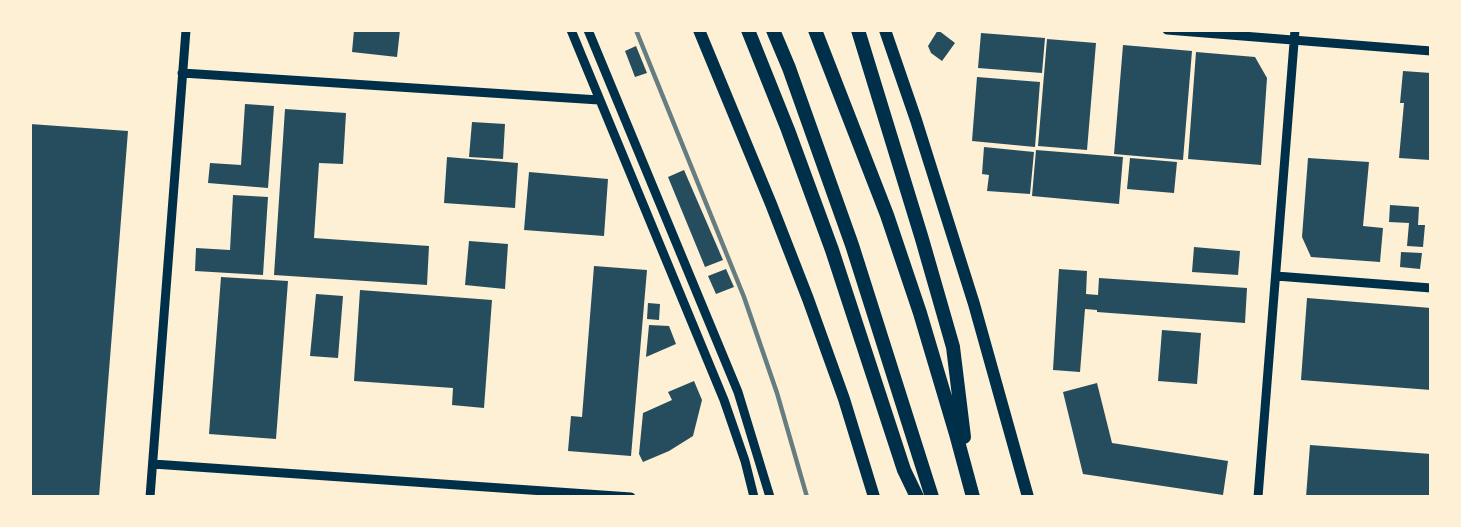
<!DOCTYPE html>
<html>
<head>
<meta charset="utf-8">
<style>
  body { margin:0 }
  #map { position:relative; width:1461px; height:527px; overflow:hidden; background:#fdf0d5; font-family:"Golos Text",sans-serif }
  canvas { display:block }
  .frame { position:absolute; inset:0; border:32px solid #fdf0d5; pointer-events:none }
</style>
</head>
<body>
<div id="map">
<canvas width="1461" height="527"></canvas>
<div class="frame"></div>
</div>
<script>
const context = document.querySelector('canvas').getContext('2d');
context.lineJoin = 'round';
function fillPath(path, color) { context.fillStyle = color; context.fill(path, 'evenodd'); }
const poly = rows => new Path2D(rows.map(r => 'M' + r).join(''));
function strokePath(path, color, width, dash) { context.strokeStyle = color; context.lineWidth = width; context.lineCap = dash ? 'butt' : 'round'; context.setLineDash(dash || []); context.stroke(path); }
const building = poly([
  [354,30,400,30,397,57,352,52],
  [938,30,955,43,942,61,931,53,928,46],
  [981,33,1045,38,1042,73,978,68],
  [1047,39,1096,43,1087,150,1038,146],
  [1123,45,1192,51,1183,160,1114,154],
  [636,46,647,73,635,77,625,51],
  [1196,52,1255,57,1267,78,1261,165,1188,159],
  [1403,71,1431,73,1430,160,1399,158,1404,103,1400,103],
  [977,77,1040,82,1035,147,972,141],
  [245,104,274,106,268,188,208,183,210,163,241,165],
  [285,109,346,113,343,164,319,163,314,238,429,246,427,285,274,275],
  [472,122,505,124,503,159,469,157],
  [30,124,128,131,99,497,30,497],
  [984,147,1034,152,1030,194,987,191,989,175,982,174],
  [1036,150,1123,157,1119,204,1032,196],
  [447,157,518,163,515,208,444,203],
  [1130,158,1177,162,1174,193,1127,189],
  [1308,158,1369,162,1363,226,1383,228,1380,262,1311,257,1302,237],
  [684,170,723,260,705,267,668,177],
  [529,172,608,179,604,236,524,230],
  [233,195,268,197,263,275,195,271,196,248,230,250],
  [1390,205,1419,207,1418,225,1425,225,1423,247,1407,246,1409,223,1389,222],
  [469,241,508,244,505,289,465,285],
  [1194,247,1240,251,1238,275,1192,272],
  [1401,252,1422,253,1420,269,1400,267],
  [594,266,647,270,631,456,568,451,571,416,582,417],
  [726,269,734,287,716,294,708,276],
  [1059,269,1087,271,1086,294,1098,295,1099,278,1247,288,1245,323,1097,312,1097,310,1085,309,1080,372,1053,370],
  [221,277,288,281,276,439,209,434],
  [360,290,492,300,484,408,452,405,453,388,354,381],
  [316,294,343,296,338,358,310,356],
  [1307,298,1431,308,1431,390,1301,380],
  [648,303,660,304,659,320,647,319],
  [649,325,669,326,676,344,646,357],
  [1162,330,1201,333,1197,384,1158,381],
  [694,381,702,400,693,436,669,451,643,462,639,454,643,413,672,400,668,392],
  [1097,383,1112,443,1228,461,1223,495,1083,474,1063,392],
  [1310,445,1431,454,1431,497,1306,497]
]);
const tertiary = poly([
  [571,30,724,400,745,461,754,497],
  [588,30,738,392,770,497],
  [1167,30,1431,51],
  [182,73,599,100],
  [1276,276,1431,288],
  [153,464,631,497],
  [150,497,186,30],
  [1258,497,1295,30]
]);
const trunk = poly([
  [699,30,771,204,808,299,844,399,874,497],
  [885,30,916,120,974,304,1028,497]
]);
const motorway = poly([
  [748,30,788,130,832,250,904,470,917,497],
  [773,30,789,68,852,245,932,497],
  [815,30,887,215,920,313,956,434,973,497],
  [858,30,922,239,953,347,964,437]
]);
const rail = poly([
  [636,30,744,297,777,393,807,497]
]);
fillPath(building, '#264d5e');
strokePath(tertiary, '#003049', 9);
strokePath(trunk, '#003049', 12);
strokePath(motorway, '#003049', 14);
strokePath(rail, '#657d81', 4.5);
</script>
</body>
</html>
